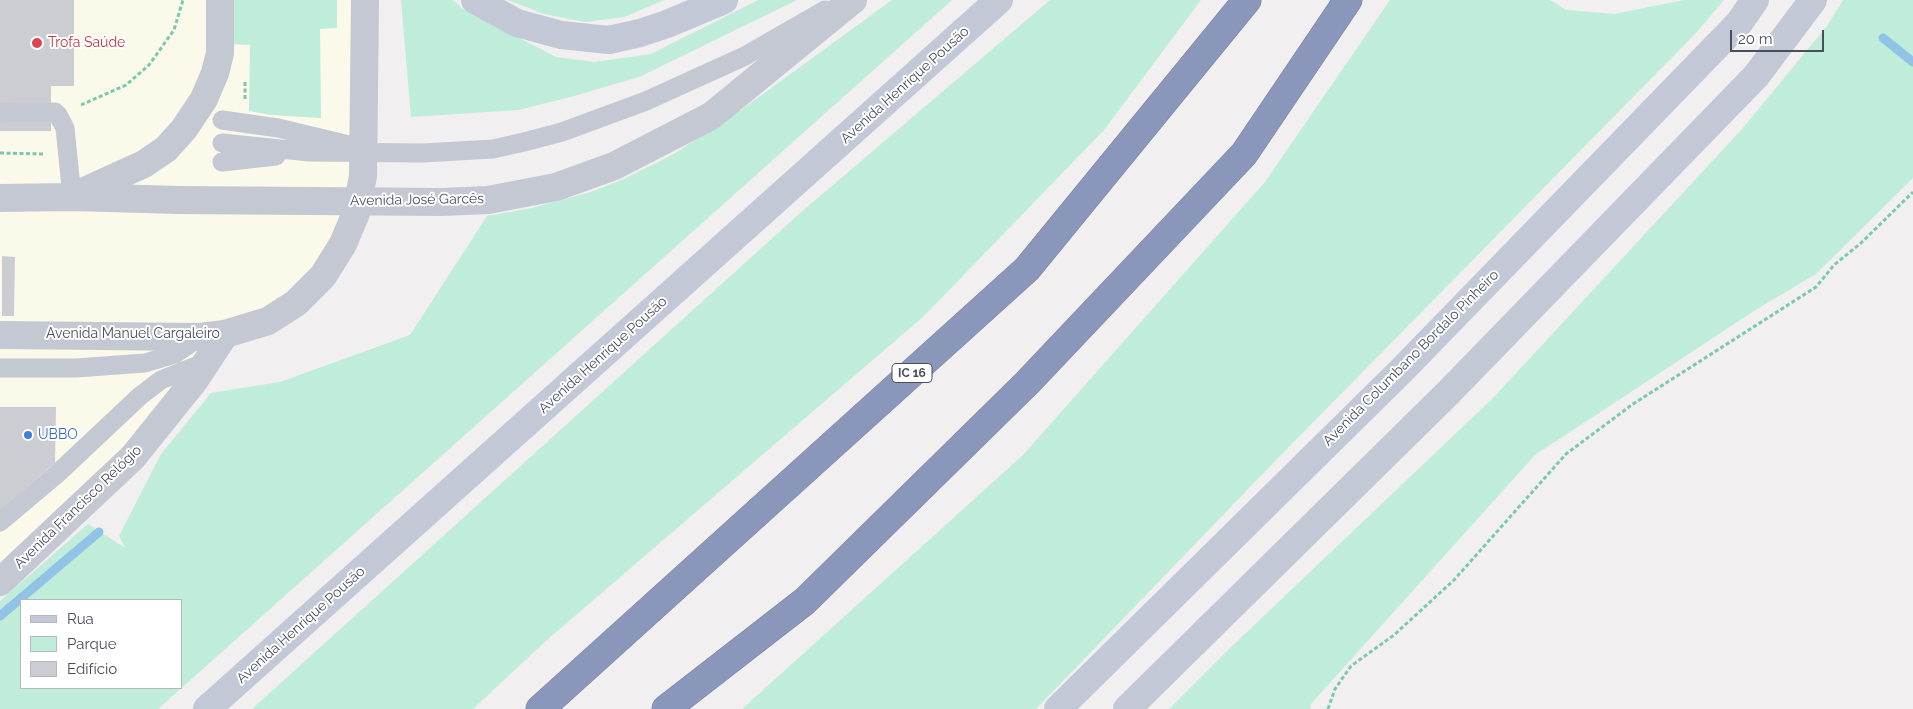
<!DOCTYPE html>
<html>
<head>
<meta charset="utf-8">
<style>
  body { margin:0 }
  #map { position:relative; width:1913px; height:709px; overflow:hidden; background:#f1efef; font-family:Raleway,sans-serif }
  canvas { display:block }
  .legend { position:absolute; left:20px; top:599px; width:162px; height:90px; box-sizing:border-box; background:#fff; border:1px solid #b6b8bd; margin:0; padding:6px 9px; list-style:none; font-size:15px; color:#484e5b }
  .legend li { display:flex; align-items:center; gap:10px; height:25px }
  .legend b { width:25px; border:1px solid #b6b8bd }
  .scale { position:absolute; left:1730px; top:30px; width:94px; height:22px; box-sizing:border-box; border:2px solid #484e5b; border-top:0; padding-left:6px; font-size:15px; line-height:18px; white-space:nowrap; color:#484e5b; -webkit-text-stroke:4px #fff; paint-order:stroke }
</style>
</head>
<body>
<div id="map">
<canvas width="1913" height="709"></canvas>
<ul class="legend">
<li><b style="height:6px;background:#c3c8d6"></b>Rua</li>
<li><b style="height:14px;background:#c0ecda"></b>Parque</li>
<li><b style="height:14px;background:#cccdd3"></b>Edifício</li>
</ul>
<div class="scale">20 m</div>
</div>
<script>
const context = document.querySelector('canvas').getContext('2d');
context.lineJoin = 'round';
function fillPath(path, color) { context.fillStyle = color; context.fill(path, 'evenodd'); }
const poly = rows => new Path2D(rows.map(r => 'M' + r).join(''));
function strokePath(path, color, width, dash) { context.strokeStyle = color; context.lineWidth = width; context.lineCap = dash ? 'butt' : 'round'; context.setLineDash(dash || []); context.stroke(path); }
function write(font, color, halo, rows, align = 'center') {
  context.font = font + ' Raleway,sans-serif'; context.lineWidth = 4; context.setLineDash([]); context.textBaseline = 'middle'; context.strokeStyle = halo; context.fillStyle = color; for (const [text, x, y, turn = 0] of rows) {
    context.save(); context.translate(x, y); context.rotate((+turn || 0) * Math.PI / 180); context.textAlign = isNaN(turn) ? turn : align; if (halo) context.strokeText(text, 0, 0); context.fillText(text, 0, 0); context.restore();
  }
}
const commercial = poly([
  [0,0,365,0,364,134,323,276,206,362,0,582]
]);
const green = poly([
  [229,0,337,0,337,28,320,29,321,118,271,115,249,111,250,45,228,44],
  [401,0,453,0,463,9,556,57,595,62,651,54,758,0,797,0,639,77,574,96,518,110,411,117],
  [508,0,664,0,624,17,585,22,544,14],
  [892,0,952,0,158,709,0,709,0,601,88,524,125,548,119,536,161,454,211,393,280,382,410,335,487,216,532,208,591,192,624,179,674,154,741,110],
  [21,600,181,600,181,688,21,688],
  [1050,0,1201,0,1104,130,924,316,548,639,473,709,252,709,799,214],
  [1390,0,1550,0,1566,10,1614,14,1684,0,1724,0,1696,33,1278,458,1036,709,742,709,1023,455,1265,182],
  [1843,0,1913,0,1913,178,1816,274,1757,309,1535,455,1310,705,1311,709,1169,709,1227,651,1494,397,1742,129,1827,26]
]);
const stream = poly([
  [1883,38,1913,62],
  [0,616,99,532]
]);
const building = poly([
  [0,0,74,0,74,86,51,86,51,131,0,131],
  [2,256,15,257,14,316,2,316],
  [0,407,56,407,55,463,0,510]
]);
const path = poly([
  [245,99,245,80],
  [81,105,126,85,149,65,174,30,183,0],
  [0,153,43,154],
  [1328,709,1335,689,1351,666,1394,635,1454,580,1566,454,1633,404,1816,287,1834,265,1861,243,1913,192]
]);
const lane = poly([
  [0,113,55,112,58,115,65,128,72,197],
  [222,120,278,128,349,145],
  [222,143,310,152,423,153,493,149,524,142,562,132,646,101,745,56,825,10],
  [222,162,276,156],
  [0,368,76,368,145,363,175,354,200,337],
  [0,522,57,474,140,396,161,380,206,362]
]);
const street = poly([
  [78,194,144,164,166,149,184,129,204,99,215,73,220,53,220,0],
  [0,198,72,197,179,200,442,202,488,200,556,187,614,166,711,116,853,0],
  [0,335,200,337,225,334],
  [0,582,133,457,194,381,225,334]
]);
const secondary = poly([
  [475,0,517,23,561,35,609,40,640,33,667,24,724,0],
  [207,709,999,0],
  [1058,709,1403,369,1739,23,1755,0],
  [1127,709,1447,394,1756,76,1813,0]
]);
const highway = poly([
  [540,709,1027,269,1247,0],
  [666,709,805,601,1027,383,1244,154,1348,0]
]);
const streetBridge = poly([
  [225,334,268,321,296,303,323,276,343,244,356,213,363,176,365,0]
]);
const markers = [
  [37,43,6,"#e0444e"],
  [28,435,5,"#3f7fe0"]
];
const shields = [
  [912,373,40]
];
const shieldNames = [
  ["IC 16",912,373]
];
const healthNames = [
  ["Trofa Saúde",48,43]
];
const streetNames = [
  ["Avenida Henrique Pousão",905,85,-42],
  ["Avenida José Garcês",417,200,-1],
  ["Avenida Manuel Cargaleiro",133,334],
  ["Avenida Henrique Pousão",603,355,-42],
  ["Avenida Columbano Bordalo Pinheiro",1411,358,-45],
  ["Avenida Francisco Relógio",78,507,-44],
  ["Avenida Henrique Pousão",301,625,-42]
];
const shopNames = [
  ["UBBO",38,435]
];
fillPath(commercial, '#fbf9e9');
fillPath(green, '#c0ecda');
strokePath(stream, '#90c3e6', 9);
fillPath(building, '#cccdd3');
strokePath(highway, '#7582a6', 29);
strokePath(path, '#7ac8b1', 3, [4, 2.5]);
strokePath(lane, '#c3c8d3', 19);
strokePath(street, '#c3c8d3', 28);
strokePath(secondary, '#c3c8d6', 28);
strokePath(highway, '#8a97bb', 28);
strokePath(streetBridge, '#c3c8d3', 28);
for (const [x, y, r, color] of markers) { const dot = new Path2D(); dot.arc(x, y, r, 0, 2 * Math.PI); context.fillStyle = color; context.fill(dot); strokePath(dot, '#fff', 2); }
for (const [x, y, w] of shields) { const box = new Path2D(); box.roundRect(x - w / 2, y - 9.5, w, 19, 4); context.fillStyle = '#fff'; context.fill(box); strokePath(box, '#484e5b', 1); }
write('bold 12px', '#484e5b', null, shieldNames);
write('14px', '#be3a42', '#fff', healthNames, 'left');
write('14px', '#484e5b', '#fff', streetNames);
write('14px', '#366cbe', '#fff', shopNames, 'left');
</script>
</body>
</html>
